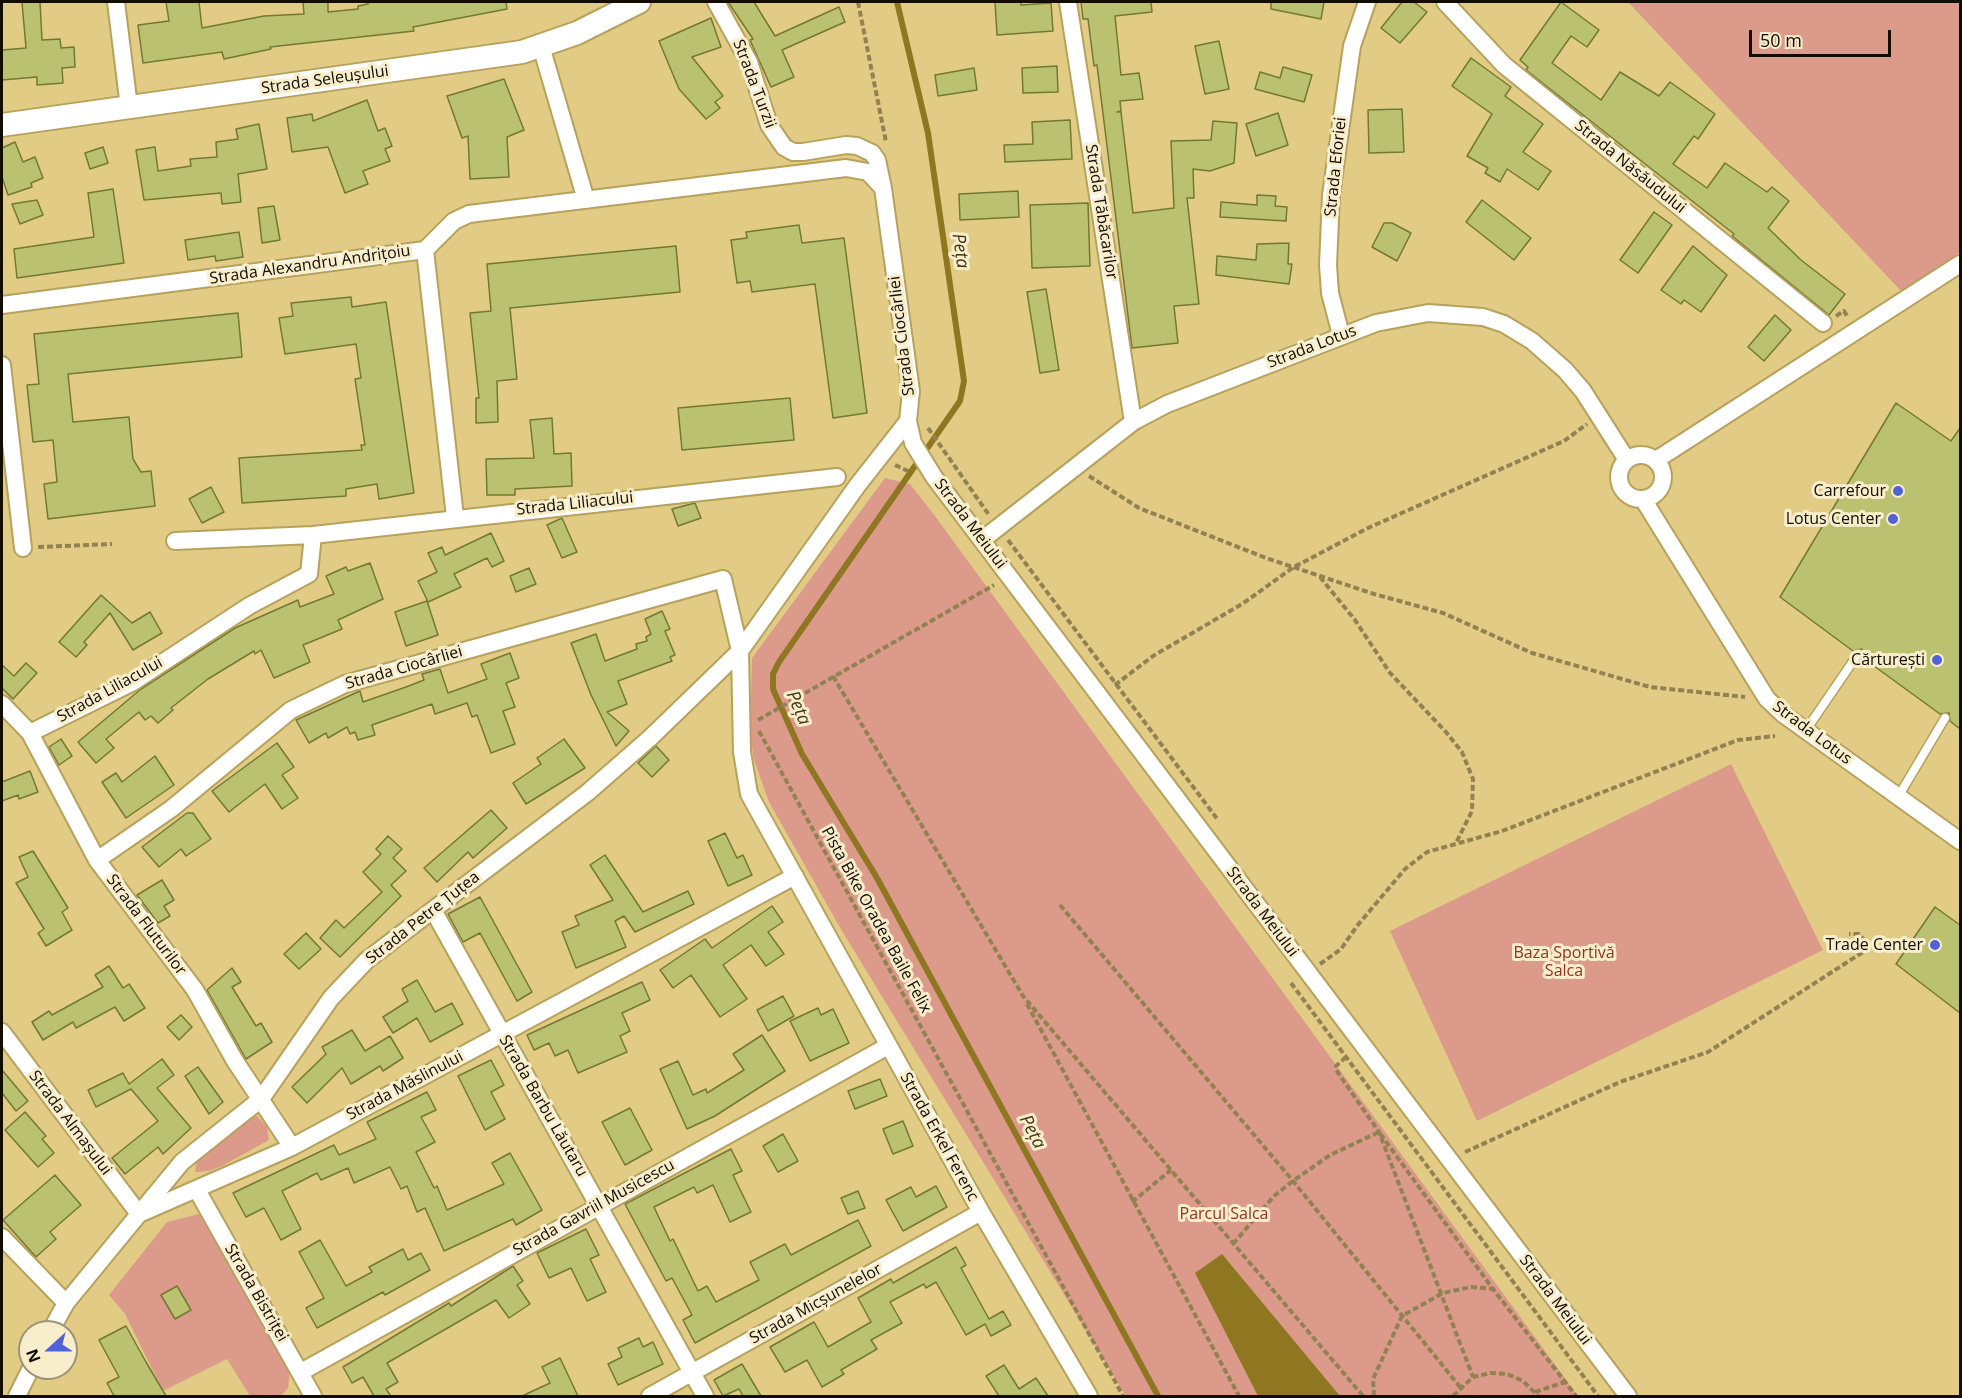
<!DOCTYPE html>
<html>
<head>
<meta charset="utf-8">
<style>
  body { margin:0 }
  #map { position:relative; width:1962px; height:1398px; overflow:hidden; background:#e2cc85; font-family:"Open Sans",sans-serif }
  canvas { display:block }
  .frame { position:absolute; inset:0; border:3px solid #130c00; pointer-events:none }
  .north { position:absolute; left:18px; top:1320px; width:60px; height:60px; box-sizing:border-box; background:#f8eecb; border:2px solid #9c947a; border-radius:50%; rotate:249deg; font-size:16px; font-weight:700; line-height:24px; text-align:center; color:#130c00 }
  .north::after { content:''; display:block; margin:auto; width:21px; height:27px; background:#5161d7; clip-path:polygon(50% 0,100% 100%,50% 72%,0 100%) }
  .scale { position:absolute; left:1749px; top:30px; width:142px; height:27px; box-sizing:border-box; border:3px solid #130c00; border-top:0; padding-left:8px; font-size:18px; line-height:21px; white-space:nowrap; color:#130c00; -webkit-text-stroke:4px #f8eecb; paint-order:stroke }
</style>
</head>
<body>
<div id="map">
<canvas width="1962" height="1398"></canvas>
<div class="frame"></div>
<div class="north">N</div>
<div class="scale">50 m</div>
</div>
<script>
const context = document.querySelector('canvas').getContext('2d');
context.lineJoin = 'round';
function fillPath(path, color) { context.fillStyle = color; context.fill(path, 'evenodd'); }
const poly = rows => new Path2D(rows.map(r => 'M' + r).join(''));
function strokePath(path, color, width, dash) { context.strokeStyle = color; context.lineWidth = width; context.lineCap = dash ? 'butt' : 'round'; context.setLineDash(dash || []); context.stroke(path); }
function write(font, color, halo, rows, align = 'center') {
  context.font = font + ' "Open Sans",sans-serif'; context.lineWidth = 6; context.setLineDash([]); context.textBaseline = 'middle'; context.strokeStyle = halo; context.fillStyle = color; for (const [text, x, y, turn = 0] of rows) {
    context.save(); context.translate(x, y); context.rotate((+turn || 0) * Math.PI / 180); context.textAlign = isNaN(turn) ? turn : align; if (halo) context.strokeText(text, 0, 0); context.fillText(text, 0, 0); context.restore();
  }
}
const green = poly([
  [1628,2,1960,2,1960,252,1902,292],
  [885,478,910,484,935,516,1578,1396,1126,1396,842,931,769,802,754,760,750,734,752,658],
  [1731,764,1823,950,1477,1121,1390,931],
  [257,1116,267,1127,269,1140,222,1166,209,1171,195,1172,197,1160,248,1118],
  [199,1214,290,1371,288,1388,281,1396,250,1396,227,1359,163,1391,125,1314,109,1295,167,1222]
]);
const water = poly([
  [1222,1254,1340,1396,1258,1396,1195,1273]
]);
const stream = poly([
  [897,2,928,133,964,381,960,401,779,662,773,674,773,689,802,754,877,878,1158,1396]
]);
const building = poly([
  [22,2,40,2,42,40,60,39,61,48,74,47,75,67,62,68,63,83,37,85,37,77,2,80,2,50,26,48,22,2],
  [166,2,199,2,202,28,264,16,304,14,303,2,328,2,328,12,358,9,358,6,368,4,368,2,506,2,507,9,413,27,414,31,270,47,271,49,224,59,222,52,143,63,138,25,169,21,166,2],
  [728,2,754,2,775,36,839,7,845,22,782,50,794,77,771,87,750,40,753,39,728,2],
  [995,2,1021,2,1021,5,1051,3,1053,31,997,35,995,2],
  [1081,2,1151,2,1152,12,1115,16,1121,75,1139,73,1143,99,1120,101,1121,111,1117,112,1121,112,1133,213,1174,208,1171,141,1211,140,1213,121,1237,123,1234,163,1210,171,1193,169,1194,198,1187,198,1199,304,1174,306,1178,343,1132,348,1097,65,1094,66,1088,19,1083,19,1081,2],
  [1271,2,1324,2,1321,19,1271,9,1271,2],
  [1402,2,1414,2,1427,12,1400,43,1381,28,1402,2],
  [1561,2,1599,30,1587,47,1571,36,1552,63,1601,100,1620,72,1659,96,1670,82,1715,114,1698,139,1694,136,1673,164,1707,188,1725,163,1767,192,1772,187,1789,201,1768,228,1801,260,1845,294,1829,315,1732,236,1734,234,1526,70,1528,67,1520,60,1561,2],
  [711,18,721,47,692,57,723,96,715,102,720,108,706,119,679,89,659,41,711,18],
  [1219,41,1229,89,1205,94,1195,46,1219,41],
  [1471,58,1511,87,1505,96,1543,124,1523,152,1551,171,1538,190,1507,169,1500,182,1485,173,1488,168,1467,156,1492,114,1452,86,1471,58],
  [1057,66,1058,92,1023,93,1022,68,1057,66],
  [1283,67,1312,75,1304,102,1255,89,1260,72,1280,78,1283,67],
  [974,68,977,90,938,96,935,75,974,68],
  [504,79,524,130,507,137,509,177,470,179,468,136,462,138,447,96,504,79],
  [367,100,378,131,385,128,392,146,385,149,390,161,363,171,368,184,345,193,328,147,292,152,287,118,312,114,313,121,367,100],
  [1402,109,1404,152,1369,153,1368,110,1402,109],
  [1278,113,1288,145,1256,156,1246,124,1278,113],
  [1070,120,1072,159,1005,162,1004,145,1033,144,1032,122,1070,120],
  [259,124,267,169,238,174,241,202,222,204,221,193,144,200,136,150,155,147,158,171,191,166,190,159,217,157,216,142,238,139,236,129,259,124],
  [15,142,23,162,35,157,43,178,31,183,32,187,8,195,2,177,2,148,15,142],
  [103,147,108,163,90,169,85,153,103,147],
  [113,189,124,263,17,278,14,249,94,237,88,193,113,189],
  [1018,191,1019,217,960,220,959,194,1018,191],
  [1257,195,1276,196,1275,206,1287,207,1286,221,1220,217,1221,202,1257,205,1257,195],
  [37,200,43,215,20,224,12,204,37,200],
  [1482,200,1531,238,1514,260,1466,222,1482,200],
  [1088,203,1090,266,1032,268,1030,205,1088,203],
  [274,206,280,240,262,243,258,208,274,206],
  [1654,212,1672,225,1638,273,1620,260,1654,212],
  [1384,223,1392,223,1411,233,1397,261,1372,247,1384,223],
  [799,225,802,243,844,238,867,413,833,418,815,284,752,292,750,281,737,283,731,240,747,238,746,232,799,225],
  [239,232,243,257,216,261,215,256,188,260,185,240,239,232],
  [1289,243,1288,264,1292,264,1289,284,1216,275,1217,256,1256,260,1257,244,1289,243],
  [676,246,680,292,510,308,517,379,497,381,498,422,476,423,476,398,479,398,470,313,491,311,487,264,676,246],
  [1693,246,1727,275,1701,312,1684,300,1681,304,1661,290,1693,246],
  [1046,289,1059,370,1040,373,1027,292,1046,289],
  [351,297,352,307,386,302,414,493,379,499,377,484,346,489,346,496,242,503,239,458,362,450,361,445,365,445,355,379,361,378,356,344,285,354,279,318,293,316,291,303,351,297],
  [238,313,242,357,68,374,73,422,129,417,133,459,141,472,151,471,155,506,48,519,44,484,57,482,53,440,33,442,27,385,39,384,34,334,238,313],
  [1775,315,1791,330,1764,361,1748,347,1775,315],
  [790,398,794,440,682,450,678,408,790,398],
  [1896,403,1951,441,1960,428,1960,729,1950,721,1949,713,1940,714,1863,658,1862,649,1853,651,1780,597,1896,403],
  [552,418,554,454,571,453,572,486,515,489,515,495,487,495,486,459,534,458,530,420,552,418],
  [211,487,224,512,202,523,189,499,211,487],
  [695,503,701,518,678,526,672,509,695,503],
  [562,518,577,552,562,558,547,525,562,518],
  [491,533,504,561,492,567,487,558,454,574,461,587,428,602,418,581,437,572,428,553,442,547,445,555,491,533],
  [370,563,383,599,338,620,342,629,303,645,310,662,274,678,261,650,255,654,254,651,208,679,171,708,173,710,158,723,151,716,145,720,139,712,106,739,114,748,96,763,78,742,141,689,235,628,298,600,300,607,334,594,326,576,346,567,348,571,370,563],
  [529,568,536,584,516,592,510,576,529,568],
  [101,595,132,623,150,612,162,633,133,650,110,613,84,642,87,645,76,657,59,642,101,595],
  [427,601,438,635,406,646,395,612,427,601],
  [662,611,670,629,665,631,675,655,670,657,672,661,618,681,627,704,607,712,629,731,616,746,591,695,571,643,596,634,605,661,637,649,636,644,647,641,646,637,651,634,645,619,662,611],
  [510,653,519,678,506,683,515,707,503,711,515,744,491,753,477,715,472,717,467,703,435,714,432,704,372,725,375,735,358,740,355,732,350,734,347,727,328,738,326,733,309,743,296,720,360,691,363,702,406,687,424,680,422,674,440,669,448,693,487,679,481,664,510,653],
  [26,663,37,673,13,699,2,688,2,665,14,676,26,663],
  [61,739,72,756,59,765,49,747,61,739],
  [564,739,585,768,526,804,513,783,541,764,537,758,564,739],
  [277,743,294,767,282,775,298,798,282,809,265,784,229,812,212,791,277,743],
  [656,746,669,760,652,777,638,763,656,746],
  [155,756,174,785,126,818,102,782,116,773,122,782,155,756],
  [30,771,38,792,19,799,18,795,2,801,2,782,30,771],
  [491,810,507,828,473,858,468,852,437,882,424,868,491,810],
  [187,813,193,813,211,839,186,856,181,849,159,867,142,847,187,813],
  [725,833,737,858,743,855,752,875,728,886,708,841,725,833],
  [388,836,402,849,393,858,406,871,391,885,401,896,340,957,320,938,336,920,344,928,382,892,363,872,381,854,376,849,388,836],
  [33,851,68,908,62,912,72,930,46,946,38,933,44,929,16,883,28,877,19,857,33,851],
  [605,855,643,912,688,891,694,904,635,932,624,916,615,921,626,947,576,968,562,932,579,925,575,916,613,900,590,865,605,855],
  [162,880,174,900,164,906,170,916,158,923,137,895,162,880],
  [480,897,532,992,517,1001,480,933,463,942,448,914,480,897],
  [772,906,783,922,768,932,784,954,766,966,751,945,723,965,747,999,720,1017,691,975,673,988,660,970,705,939,712,948,772,906],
  [1935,907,1960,925,1960,1013,1896,964,1935,907],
  [306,933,321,949,299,969,284,954,306,933],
  [109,966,123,988,129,984,145,1008,124,1021,115,1007,76,1028,73,1022,43,1040,32,1022,49,1011,52,1015,103,987,95,975,109,966],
  [232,968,241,982,232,987,256,1026,261,1023,272,1042,246,1059,207,990,232,968],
  [417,980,435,1012,452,1003,463,1024,430,1042,417,1018,393,1033,383,1017,408,1001,402,989,417,980],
  [642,982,650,1000,622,1013,630,1031,620,1036,627,1052,578,1073,568,1050,555,1056,549,1043,534,1050,527,1035,642,982],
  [783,996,794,1016,768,1031,757,1010,783,996],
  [818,1008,821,1015,833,1009,849,1043,810,1061,790,1021,818,1008],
  [181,1015,192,1027,179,1040,167,1027,181,1015],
  [352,1030,365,1051,390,1036,403,1058,383,1071,380,1066,351,1084,342,1068,307,1103,292,1087,326,1054,322,1047,352,1030],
  [762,1035,785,1071,715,1116,687,1129,660,1069,678,1061,693,1095,706,1089,707,1093,744,1070,733,1054,762,1035],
  [162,1059,174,1075,157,1088,191,1128,163,1154,158,1147,125,1174,112,1158,158,1121,131,1089,96,1107,88,1090,123,1073,129,1084,162,1059],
  [491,1060,504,1085,491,1092,505,1119,485,1130,458,1076,491,1060],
  [198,1067,223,1102,209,1114,185,1076,198,1067],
  [2,1070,28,1101,16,1111,2,1093,2,1070],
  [880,1079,887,1096,855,1109,848,1091,880,1079],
  [427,1092,436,1110,421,1117,435,1142,416,1152,434,1188,437,1186,447,1210,504,1184,492,1163,510,1153,542,1210,516,1225,513,1219,444,1251,425,1208,417,1212,407,1186,401,1189,390,1167,354,1183,348,1168,321,1180,317,1173,282,1191,301,1229,281,1240,264,1208,246,1217,233,1193,334,1145,339,1155,376,1139,367,1122,427,1092],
  [630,1108,652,1150,625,1165,602,1122,630,1108],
  [25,1112,46,1136,42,1139,54,1153,38,1167,5,1130,25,1112],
  [903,1121,913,1146,893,1154,883,1129,903,1121],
  [783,1134,798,1161,778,1172,763,1146,783,1134],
  [731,1149,742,1171,733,1175,751,1212,730,1222,713,1185,697,1193,694,1187,654,1207,670,1241,673,1239,698,1291,707,1286,716,1302,759,1280,750,1262,785,1244,791,1255,858,1220,871,1246,695,1343,683,1320,692,1315,672,1278,666,1281,625,1204,731,1149],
  [55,1175,81,1205,50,1232,56,1239,36,1257,3,1220,55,1175],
  [936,1186,947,1207,903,1231,886,1200,911,1187,916,1197,936,1186],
  [858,1191,865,1208,848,1214,841,1198,858,1191],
  [586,1229,599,1255,590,1259,606,1292,587,1301,571,1268,549,1278,537,1253,586,1229],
  [320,1240,346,1286,372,1272,369,1267,403,1249,408,1260,421,1253,430,1270,385,1295,383,1292,317,1328,306,1308,324,1298,299,1252,320,1240],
  [956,1247,966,1265,961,1268,989,1319,1003,1311,1011,1325,991,1336,985,1324,966,1335,936,1282,926,1288,924,1284,890,1302,902,1323,871,1340,877,1349,841,1370,844,1374,822,1387,807,1360,785,1372,770,1347,814,1322,828,1347,871,1322,858,1298,891,1279,893,1283,956,1247],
  [513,1266,523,1281,517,1285,530,1304,509,1318,496,1300,387,1363,398,1382,386,1389,391,1396,374,1396,363,1377,352,1383,343,1367,449,1303,451,1306,513,1266],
  [177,1286,191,1310,175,1319,161,1295,177,1286],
  [126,1326,146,1362,166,1396,114,1396,107,1383,119,1377,99,1340,126,1326],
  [639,1338,643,1347,653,1342,663,1364,618,1385,608,1364,622,1357,618,1348,639,1338],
  [560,1358,578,1396,522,1396,550,1383,542,1367,560,1358],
  [742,1364,761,1396,743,1396,739,1389,723,1396,714,1380,742,1364],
  [1004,1365,1019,1389,1036,1378,1048,1396,999,1396,986,1376,1004,1365]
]);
const path = poly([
  [858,2,886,142],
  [1836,316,1844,311,1848,318],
  [928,428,989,515],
  [895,465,910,472],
  [1089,476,1139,508,1266,558,1374,594,1443,613,1532,653,1650,687,1745,697],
  [1008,540,1218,820],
  [38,547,112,544],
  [1320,577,1355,620,1390,673,1446,732,1462,752,1473,779,1472,811,1456,843],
  [833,676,1023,996,1363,1396],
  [1115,685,1153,656,1242,604,1294,567,1368,528,1564,441,1587,424],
  [758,720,994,585],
  [759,731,1123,1396],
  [1060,905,1293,1181,1460,1387],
  [1320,964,1341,949,1357,926,1405,869,1427,852,1502,831,1738,740,1775,736],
  [1291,983,1598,1396],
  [1027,1004,1239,1396],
  [1346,1057,1336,1066,1336,1070,1379,1132,1473,1377],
  [1465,1152,1620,1082,1708,1052,1863,952,1866,947,1864,940,1859,934,1849,934],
  [1132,1202,1171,1170],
  [1233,1244,1274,1196,1293,1181,1330,1155,1379,1132,1493,1289,1576,1396],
  [1535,1392,1565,1382],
  [1374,1396,1373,1379,1402,1316,1443,1293,1471,1287,1493,1289],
  [1453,1396,1473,1377,1490,1373,1507,1374,1523,1381,1538,1396]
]);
const service = poly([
  [1806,730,1858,654],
  [1898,797,1945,718]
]);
const minor = poly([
  [116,2,129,107],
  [1068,2,1133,422],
  [1445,2,1504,65,1823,323],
  [541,46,586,200],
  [425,250,455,517],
  [2,305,425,250,454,221,469,214,846,168,868,172,882,187],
  [1341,335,1330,293,1328,265,1331,195,1352,46,1367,2],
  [2,365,23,548],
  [908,421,913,443,934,477,1628,1396],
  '1619 477a22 22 0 1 1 44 0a22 22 0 1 1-44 0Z',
  [1656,460,1960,264],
  [1643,499,1767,699,1783,714,1960,841],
  [982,540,1133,422,1167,404,1376,323,1428,313,1483,317,1504,324,1532,341,1565,370,1583,391,1627,460],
  [175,541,313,535,837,477],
  [2,704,30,733,97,860,195,990,235,1061,292,1147],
  [30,733,133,682,249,606,309,574,313,535],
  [97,860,171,809,291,710,345,684,723,579,740,651,742,752,749,794,981,1212,1089,1396],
  [433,910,705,1396],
  [2,1032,139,1214,182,1162,261,1099,331,998,367,960,587,793,650,738,740,651,857,486,908,421,911,391,883,188,877,160,872,153,857,146,846,145,803,152,793,152,784,147,769,125,749,62,716,2],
  [197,1190,313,1396],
  [2,1237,66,1303],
  [50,1332,66,1303,139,1214,292,1147,795,876],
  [301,1372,888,1046],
  [17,1396,31,1368],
  [650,1396,981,1212]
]);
const secondary = poly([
  [2,125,522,52,577,33,639,2]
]);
const markers = [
  [1898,491,6,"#5161d7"],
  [1893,519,6,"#5161d7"],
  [1937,660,6,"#5161d7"],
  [1935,945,6,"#5161d7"]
];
const streetNames = [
  ["Strada Seleușului",325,80,-8],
  ["Strada Turzii",754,84,69],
  ["Strada Eforiei",1336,167,-84],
  ["Strada Năsăudului",1630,167,39],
  ["Strada Tăbăcarilor",1101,212,81],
  ["Strada Alexandru Andrițoiu",310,265,-8],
  ["Strada Ciocârliei",902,336,-97],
  ["Strada Lotus",1312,347,-21],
  ["Strada Liliacului",575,504,-6],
  ["Strada Meiului",970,524,53],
  ["Strada Ciocârliei",404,668,-16],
  ["Strada Liliacului",110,690,-29],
  ["Strada Lotus",1812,733,37],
  ["Strada Meiului",1262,912,53],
  ["Strada Petre Țuțea",423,918,-38],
  ["Pista Bike Oradea Baile Felix",876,920,61],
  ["Strada Fluturilor",146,925,53],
  ["Strada Măslinului",405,1086,-28],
  ["Strada Barbu Lăutaru",543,1106,60],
  ["Strada Almașului",70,1123,53],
  ["Strada Erkel Ferenc",939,1137,61],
  ["Strada Gavriil Musicescu",594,1208,-29],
  ["Strada Bistriței",256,1293,60],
  ["Strada Meiului",1555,1300,53],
  ["Strada Micșunelelor",816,1304,-29]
];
const poiNames = [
  ["Carrefour",1886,491],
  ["Lotus Center",1881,519],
  ["Cărturești",1925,660],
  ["Trade Center",1923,945]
];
const parkNames = [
  ["Baza Sportivă",1564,953],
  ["Salca",1564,971],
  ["Parcul Salca",1224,1214]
];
const waterNames = [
  ["Peța",960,251,82],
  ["Peța",798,708,66],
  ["Peța",1032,1132,62]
];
fillPath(green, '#dc9a8b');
fillPath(water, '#8f7722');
strokePath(stream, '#8f7722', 6);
fillPath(building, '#bac170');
strokePath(building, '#737832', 1.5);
strokePath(service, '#b7a15b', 11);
strokePath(minor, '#b7a15b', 20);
strokePath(secondary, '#b7a15b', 26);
strokePath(path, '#928252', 4, [6, 3]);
strokePath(service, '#fff', 8);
strokePath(minor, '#fff', 16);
strokePath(secondary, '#fff', 22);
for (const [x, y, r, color] of markers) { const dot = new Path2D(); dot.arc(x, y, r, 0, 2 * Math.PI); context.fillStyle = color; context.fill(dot); strokePath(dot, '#f8eecb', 2); }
write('16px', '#130c00', '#f8eecb', streetNames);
write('16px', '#130c00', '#f8eecb', poiNames, 'right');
write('16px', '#93321f', '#f8eecb', parkNames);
write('italic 18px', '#403612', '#f8eecb', waterNames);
</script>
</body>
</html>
